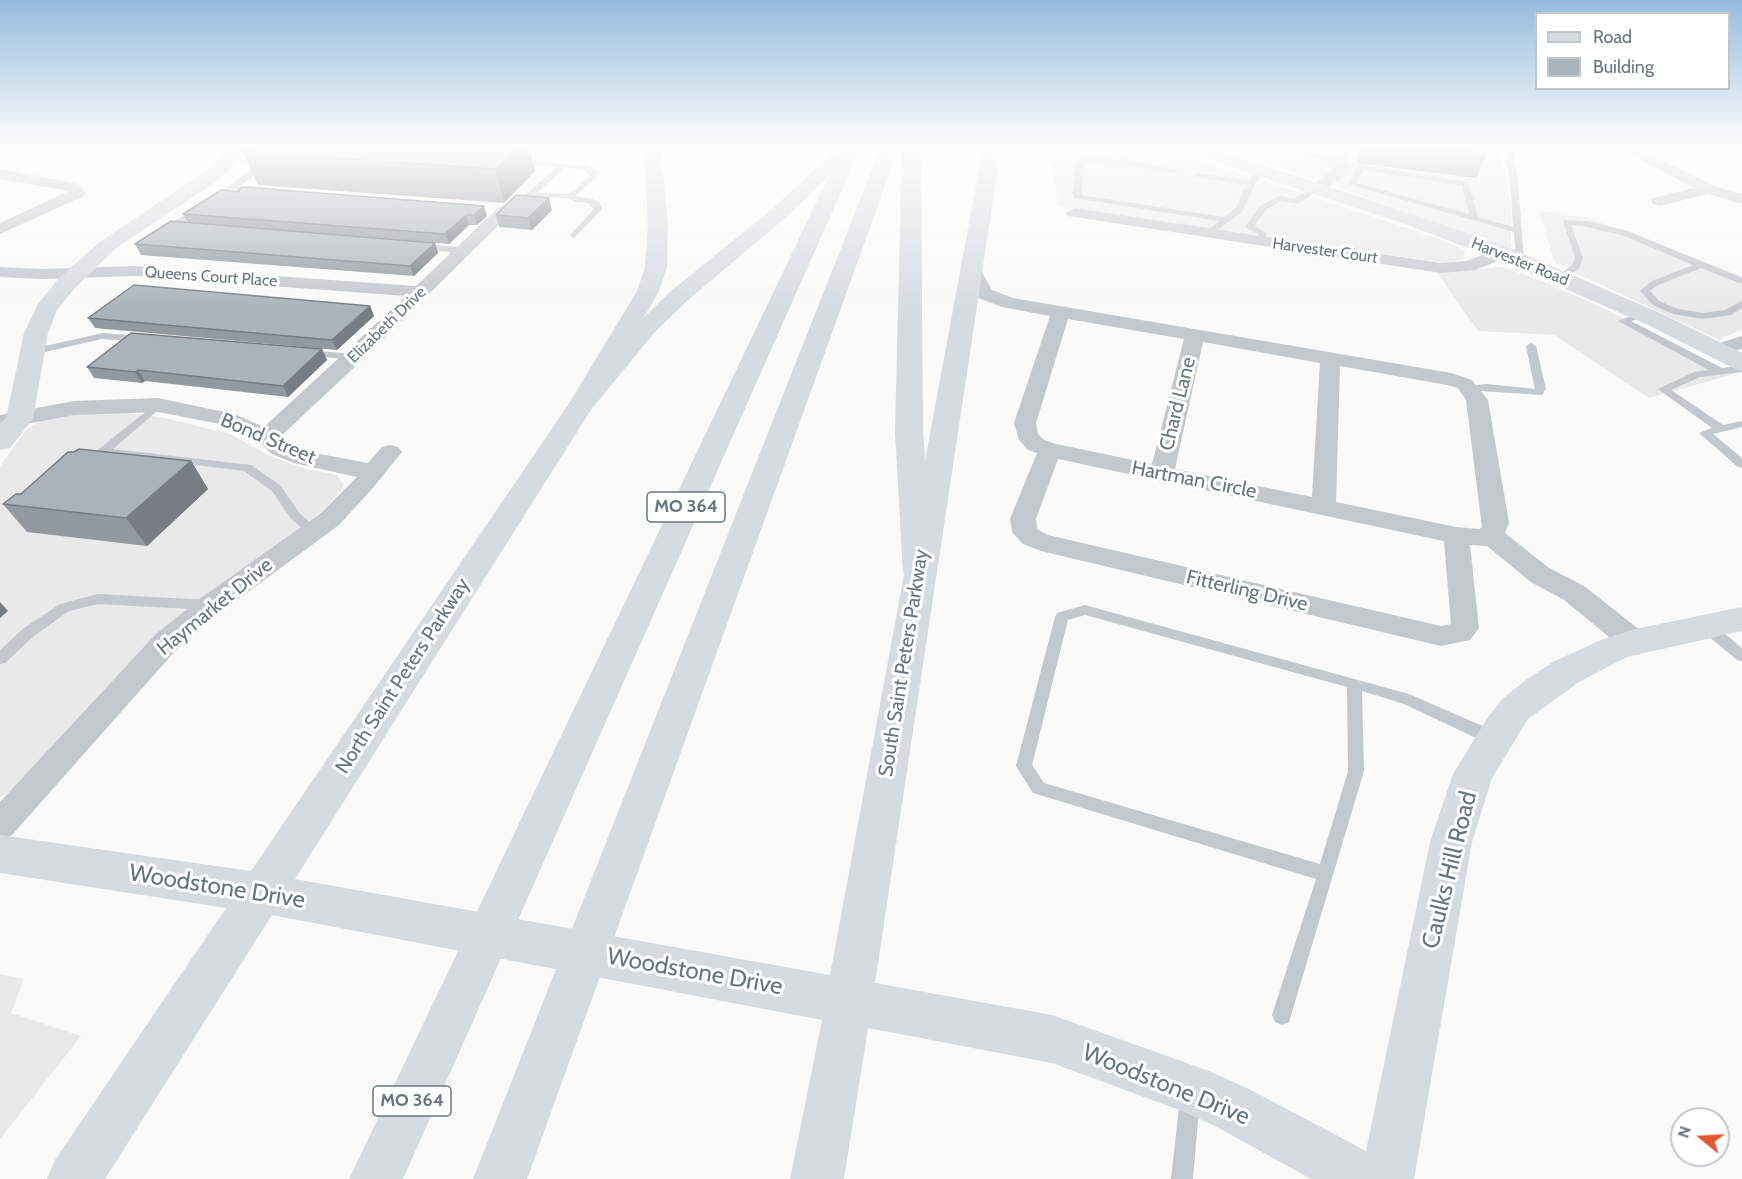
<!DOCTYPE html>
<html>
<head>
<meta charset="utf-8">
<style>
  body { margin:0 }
  #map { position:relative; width:1742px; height:1179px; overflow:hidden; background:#fafaf8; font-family:Cabin,sans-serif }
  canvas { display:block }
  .legend { position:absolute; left:1535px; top:12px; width:195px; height:78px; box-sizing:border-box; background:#fff; border:2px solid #c1c8cd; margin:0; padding:8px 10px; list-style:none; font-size:18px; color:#657683 }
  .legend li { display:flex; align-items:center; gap:12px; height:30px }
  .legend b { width:30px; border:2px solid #c1c8cd }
  .north { position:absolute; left:1670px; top:1107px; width:60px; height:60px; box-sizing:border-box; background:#fff; border:2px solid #c1c8cd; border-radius:50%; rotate:288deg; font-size:16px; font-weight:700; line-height:24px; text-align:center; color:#657683 }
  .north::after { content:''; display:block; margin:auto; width:21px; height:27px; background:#e4572e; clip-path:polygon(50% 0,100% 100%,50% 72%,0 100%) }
</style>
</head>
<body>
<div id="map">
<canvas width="1742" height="1179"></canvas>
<ul class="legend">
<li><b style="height:8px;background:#d6dbdf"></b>Road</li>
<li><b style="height:16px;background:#aab3b9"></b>Building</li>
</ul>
<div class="north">N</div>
</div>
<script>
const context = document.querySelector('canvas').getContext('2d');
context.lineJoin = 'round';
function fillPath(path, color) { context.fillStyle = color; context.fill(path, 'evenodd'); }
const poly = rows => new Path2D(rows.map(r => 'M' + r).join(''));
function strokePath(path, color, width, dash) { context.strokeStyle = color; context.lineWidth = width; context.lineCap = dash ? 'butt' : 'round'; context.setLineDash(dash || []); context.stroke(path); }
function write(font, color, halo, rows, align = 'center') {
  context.font = font + ' Cabin,sans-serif'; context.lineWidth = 6; context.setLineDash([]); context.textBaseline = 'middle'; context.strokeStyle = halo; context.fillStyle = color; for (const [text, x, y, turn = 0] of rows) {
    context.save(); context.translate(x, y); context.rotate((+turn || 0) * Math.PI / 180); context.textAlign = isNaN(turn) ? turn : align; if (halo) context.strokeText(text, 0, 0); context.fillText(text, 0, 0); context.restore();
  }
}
const built = poly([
  [1113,147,1160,147,1180,153,1438,238,1465,250,1463,260,1443,263,1059,206,1052,168,1061,151,1110,151],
  [1220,147,1498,147,1511,206,1511,248],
  [1539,211,1589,218,1742,276,1742,329,1719,340,1555,263],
  [1501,267,1532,277,1597,305,1734,374,1649,398,1554,335,1478,331,1437,273],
  [117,412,161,417,230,434,270,456,306,469,337,475,344,486,327,507,275,548,12,791,0,797,0,466,26,430,45,418,63,414],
  [0,974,24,979,11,1013,81,1036,0,1139]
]);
const lane = poly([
  [276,147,283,147,270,164,225,197,219,197,219,193,264,160,276,147],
  [1137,147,1151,147,1129,153,1126,160,1180,171,1176,173,1122,164,1085,162,1081,195,1224,217,1236,208,1246,185,1198,177,1195,177,1195,173,1249,180,1258,169,1265,171,1255,184,1243,211,1209,236,1205,233,1219,221,1074,198,1072,192,1077,160,1083,158,1119,160,1123,150,1137,147],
  [1243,147,1265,147,1344,160,1340,162,1243,147],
  [1504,147,1512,147,1518,179,1524,261,1520,264,1516,261,1514,232,1348,184,1359,165,1362,165,1468,182,1478,217,1513,227,1510,179,1504,147],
  [1364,170,1462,186,1469,214,1357,183,1364,170],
  [513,159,586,166,597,170,597,177,575,196,593,199,599,202,602,209,574,238,570,235,594,209,588,203,575,202,568,198,532,197,515,208,509,208,509,204,527,193,557,167,516,163,513,163,513,159],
  [565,167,584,170,590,175,575,190,569,194,537,193,565,167],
  [1313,187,1320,189,1298,204,1281,201,1267,209,1254,226,1267,233,1263,243,1257,243,1258,234,1245,227,1261,205,1280,196,1294,199,1313,187],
  [197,206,204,208,181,225,193,226,193,230,174,229,174,222,197,206],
  [1563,220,1587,221,1628,231,1742,278,1742,284,1701,268,1658,285,1650,291,1659,301,1678,309,1703,313,1725,310,1742,301,1742,308,1731,315,1703,319,1673,314,1653,305,1640,291,1642,289,1652,281,1693,265,1622,235,1587,227,1571,225,1583,258,1579,268,1564,280,1558,280,1558,276,1572,265,1575,258,1563,220],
  [418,244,463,247,467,250,463,253,415,249,414,247,418,244],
  [1644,311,1647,312,1647,316,1631,321,1722,368,1742,366,1742,372,1700,377,1671,390,1723,425,1742,421,1742,427,1713,434,1742,458,1742,468,1738,467,1699,433,1712,428,1658,389,1694,372,1709,370,1618,321,1644,311],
  [102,333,142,336,147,339,142,342,102,339,32,355,27,352,28,350,102,333],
  [1531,343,1536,346,1546,389,1542,395,1465,390,1465,386,1487,384,1535,389,1526,346,1531,343],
  [307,350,354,354,359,357,354,360,303,355,303,351,307,350],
  [158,402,162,403,162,407,113,449,251,465,280,485,300,514,318,528,320,531,318,534,310,534,292,520,272,491,244,471,99,453,97,451,99,449,158,402],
  [98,594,209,600,216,605,209,610,98,604,69,611,34,636,5,663,0,664,0,650,24,628,60,604,98,594],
  [1085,605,1409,694,1501,734,1503,739,1501,744,1495,745,1489,744,1404,704,1362,691,1364,771,1289,1022,1282,1025,1275,1022,1272,1015,1316,879,1033,793,1016,766,1055,617,1057,613,1085,605],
  [1085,615,1347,687,1348,771,1320,864,1044,783,1032,765,1068,620,1085,615],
  [1707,622,1712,623,1742,648,1742,661,1737,660,1702,631,1700,627,1702,623,1707,622],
  [1190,1088,1197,1091,1200,1098,1193,1179,1171,1179,1180,1098,1183,1091,1190,1088]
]);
const street = poly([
  [1333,147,1347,147,1348,173,1322,192,1310,192,1308,189,1310,186,1332,171,1333,147],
  [1617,147,1636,147,1714,186,1742,194,1742,204,1708,194,1659,206,1653,204,1651,201,1653,198,1694,188,1617,147],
  [0,169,73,183,80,185,86,193,84,196,0,234,0,223,69,191,0,179,0,169],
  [231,185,274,188,282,193,274,198,225,193,223,190,231,185],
  [505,205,511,207,513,210,511,213,361,361,280,437,288,444,309,452,368,463,382,447,390,445,398,447,402,452,372,489,339,525,221,612,176,650,12,835,0,840,0,802,156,634,201,598,321,513,357,477,294,463,272,454,259,442,220,424,158,412,74,415,0,429,0,415,74,401,158,398,234,414,264,427,406,296,135,276,42,279,0,277,0,267,42,269,135,266,416,286,499,207,505,205],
  [1074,208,1441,263,1466,261,1502,248,1508,249,1511,253,1508,257,1475,270,1441,273,1068,216,1066,213,1074,208],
  [972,264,978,265,992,290,1013,298,1451,373,1472,380,1488,400,1509,523,1505,533,1549,568,1584,586,1645,634,1649,642,1645,650,1635,653,1625,650,1564,600,1531,582,1487,546,1470,545,1479,628,1470,640,1441,646,1041,551,1023,544,1012,532,1010,519,1037,453,1028,450,1019,440,1014,423,1050,316,1002,307,978,298,971,288,963,269,966,265,972,264],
  [1068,319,1184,339,1152,464,1056,444,1044,440,1038,434,1036,423,1068,319],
  [1203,342,1320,363,1312,497,1175,469,1203,342],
  [1340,366,1447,385,1458,388,1466,400,1482,527,1479,529,1456,527,1336,502,1340,366],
  [1058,459,1444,541,1451,624,1441,626,1048,535,1037,529,1036,519,1058,459],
  [1742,336,1742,349,1717,356,1710,354,1707,350,1710,346,1742,336]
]);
const secondary = poly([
  [231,147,250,147,238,162,217,181,115,249,74,289,57,310,48,333,33,419,10,448,0,450,0,424,6,418,24,333,38,304,58,279,101,241,203,173,231,147],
  [643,147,661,147,668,224,667,267,659,291,594,405,295,879,830,975,983,147,1001,147,875,983,1052,1015,1209,1071,1251,1090,1366,1151,1430,842,1453,774,1486,720,1502,699,1526,680,1553,662,1603,639,1635,629,1742,607,1742,631,1627,657,1579,682,1528,719,1492,778,1472,842,1414,1179,1311,1179,1215,1126,1182,1111,1052,1063,868,1028,844,1179,790,1179,822,1020,272,915,105,1179,47,1179,55,1160,226,908,0,873,0,835,251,871,568,405,637,291,645,267,648,224,643,147],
  [1179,147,1207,147,1416,215,1510,248,1662,314,1742,353,1742,371,1733,368,1646,324,1494,258,1402,223,1182,151,1179,147]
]);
const highway = poly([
  [843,147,861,147,403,1179,349,1179,829,176,785,218,687,301,654,333,590,411,581,413,572,411,568,405,638,323,671,291,771,210,835,151,843,147],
  [881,147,899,147,527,1179,473,1179,881,147],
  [902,147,920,147,921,159,923,432,935,572,930,580,919,583,908,580,903,572,895,432,902,147]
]);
const wall = poly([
  [248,147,529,147,535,171,504,203,258,185,243,152],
  [1357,147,1484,147,1486,155,1476,178,1357,163],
  [221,190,487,216,477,225,469,225,449,244,341,235,435,243,438,253,414,276,141,255,135,244,188,223,183,214],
  [552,210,532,230,499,227,496,215],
  [370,306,374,316,337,350,95,328,88,318],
  [327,360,288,397,145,381,142,383,94,378,87,367],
  [191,461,208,489,147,546,27,532,3,504]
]);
const shadedWall = poly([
  [519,147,529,147,535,171,504,203,495,169],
  [549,198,552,210,532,230,528,218],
  [484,206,487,216,477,225,474,215],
  [466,215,469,225,449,244,445,234],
  [435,243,438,253,414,276,410,266],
  [370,306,374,316,337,350,332,340],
  [322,349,327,360,288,397,283,386],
  [138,370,145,381,142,383,135,372],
  [191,461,208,489,147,546,126,518],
  [0,602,8,611,0,618]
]);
const building = poly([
  [248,147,519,147,495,169,243,152,248,147],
  [1421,147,1484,147,1486,155,1421,147],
  [242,187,484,206,474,215,466,215,445,234,183,214,221,190,238,192,242,187],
  [516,195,549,198,528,218,496,215,516,195],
  [171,221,435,243,410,266,135,244,171,221],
  [134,285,370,306,332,340,88,318,134,285],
  [131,333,322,349,283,386,138,370,135,372,87,367,131,333],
  [79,449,191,461,126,518,3,504,16,494,21,494,68,452,74,452,79,449]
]);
const farStreetnames = [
  ["Harvester Court",1325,251,8],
  ["Harvester Road",1520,262,22],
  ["Queens Court Place",211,277,4],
  ["Elizabeth Drive",387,325,-44]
];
const shields = [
  [686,507,78],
  [412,1101,78]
];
const shieldNames = [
  ["MO 364",686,507],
  ["MO 364",412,1101]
];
const streetNames = [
  ["Chard Lane",1178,404,-76],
  ["Bond Street",268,439,23],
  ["Hartman Circle",1194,480,11],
  ["Fitterling Drive",1247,591,13],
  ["Haymarket Drive",215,607,-39],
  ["South Saint Peters Parkway",904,663,-81],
  ["North Saint Peters Parkway",403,676,-57]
];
const nearStreetnames = [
  ["Caulks Hill Road",1450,870,-76],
  ["Woodstone Drive",217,887,9],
  ["Woodstone Drive",695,972,10],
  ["Woodstone Drive",1166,1085,22]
];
fillPath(built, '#e8e9e9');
fillPath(lane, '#c3c8cc');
fillPath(street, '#c3c8cc');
fillPath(secondary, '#d6dbdf');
fillPath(highway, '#d6dbdf');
fillPath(wall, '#929a9f');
fillPath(shadedWall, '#777d82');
fillPath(building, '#aab3b9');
strokePath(building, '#777d82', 1.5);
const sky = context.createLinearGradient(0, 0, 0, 312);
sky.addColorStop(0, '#96bcdc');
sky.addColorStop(0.47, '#fdfdfc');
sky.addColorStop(1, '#fdfdfc00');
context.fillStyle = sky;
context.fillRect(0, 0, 1742, 312);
write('16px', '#657683', '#fff', farStreetnames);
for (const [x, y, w] of shields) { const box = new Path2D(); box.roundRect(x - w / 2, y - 15, w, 30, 4.5); context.fillStyle = '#fff'; context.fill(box); strokePath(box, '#657683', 1.5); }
write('bold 18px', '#657683', null, shieldNames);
write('20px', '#657683', '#fff', streetNames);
write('24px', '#657683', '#fff', nearStreetnames);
</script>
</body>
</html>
